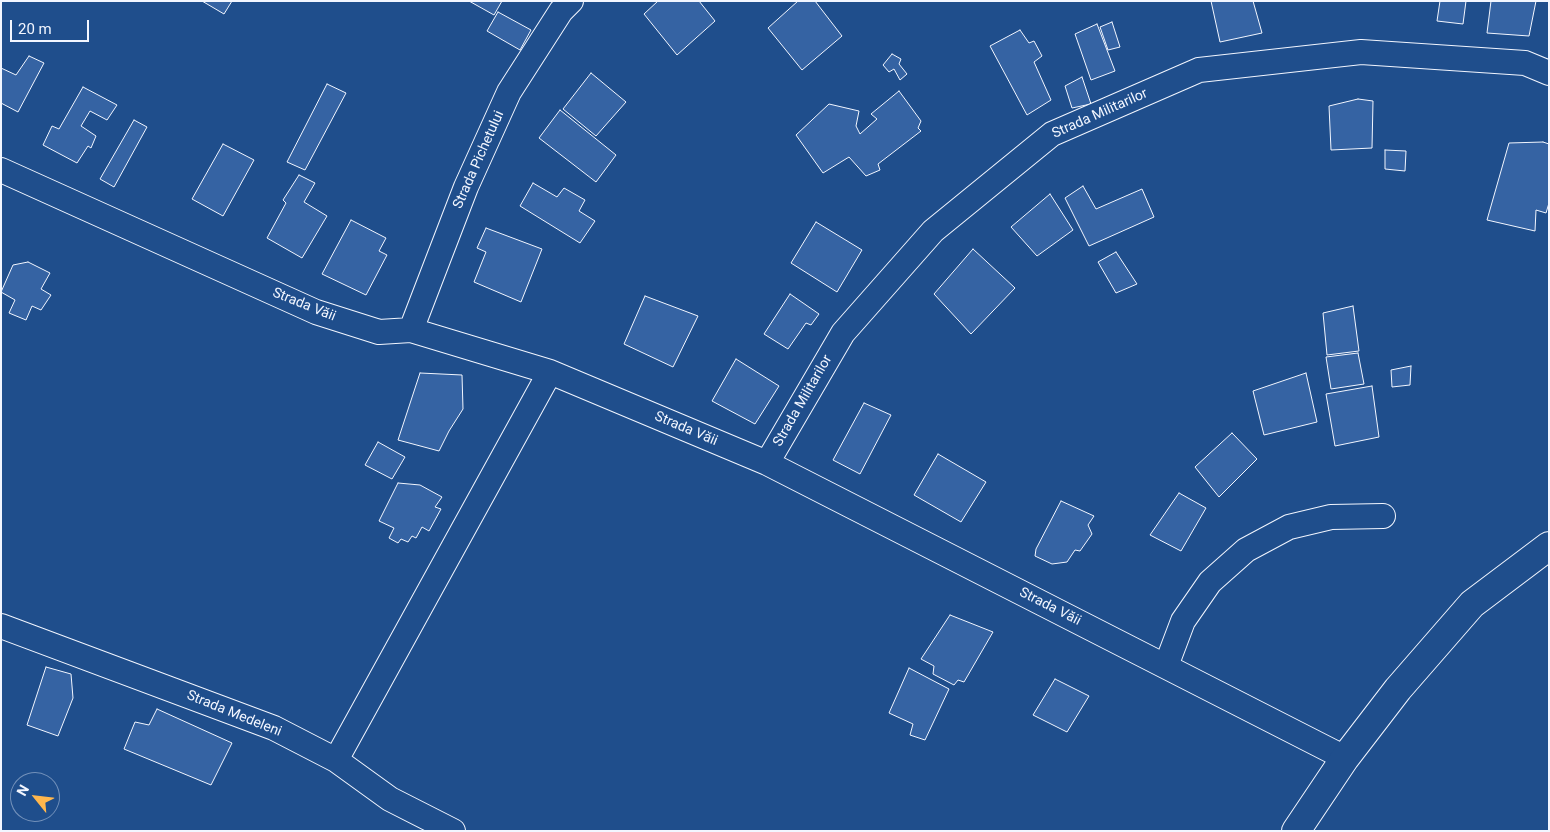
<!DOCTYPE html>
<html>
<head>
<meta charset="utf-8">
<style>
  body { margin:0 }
  #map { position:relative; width:1550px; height:832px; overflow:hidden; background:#1f4e8c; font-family:Roboto,sans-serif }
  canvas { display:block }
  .frame { position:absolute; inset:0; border:2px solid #f2f6ff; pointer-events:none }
  .north { position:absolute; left:10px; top:772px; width:50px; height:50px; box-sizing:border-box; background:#1f4e8c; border:1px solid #7391ba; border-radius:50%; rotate:299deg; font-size:14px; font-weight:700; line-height:20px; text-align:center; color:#f2f6ff }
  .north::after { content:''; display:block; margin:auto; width:18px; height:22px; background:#ffb74d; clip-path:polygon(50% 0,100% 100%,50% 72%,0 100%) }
  .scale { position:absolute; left:10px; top:20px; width:79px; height:22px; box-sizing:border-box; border:2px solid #f2f6ff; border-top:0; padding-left:6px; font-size:15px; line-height:18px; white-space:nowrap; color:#f2f6ff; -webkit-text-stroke:4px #1f4e8c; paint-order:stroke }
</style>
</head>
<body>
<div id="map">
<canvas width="1550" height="832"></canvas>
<div class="frame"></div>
<div class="north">N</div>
<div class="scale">20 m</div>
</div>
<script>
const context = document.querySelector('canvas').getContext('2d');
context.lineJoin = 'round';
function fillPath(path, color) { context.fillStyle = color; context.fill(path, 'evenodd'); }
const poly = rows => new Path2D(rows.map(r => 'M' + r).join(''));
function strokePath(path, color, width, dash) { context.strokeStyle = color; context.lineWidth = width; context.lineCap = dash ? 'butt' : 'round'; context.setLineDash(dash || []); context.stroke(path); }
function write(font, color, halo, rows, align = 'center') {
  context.font = font + ' Roboto,sans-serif'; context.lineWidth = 4; context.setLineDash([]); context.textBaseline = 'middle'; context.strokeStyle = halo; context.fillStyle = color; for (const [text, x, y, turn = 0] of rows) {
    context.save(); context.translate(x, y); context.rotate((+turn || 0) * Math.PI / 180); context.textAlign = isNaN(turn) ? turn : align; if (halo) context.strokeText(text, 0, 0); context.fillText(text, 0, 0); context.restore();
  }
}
const building = poly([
  [202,1,232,1,224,14,202,1],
  [469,1,502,1,494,15,469,1],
  [658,1,699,1,715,21,677,55,644,14,658,1],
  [798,1,815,1,842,36,802,70,768,28,798,1],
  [1211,1,1253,1,1262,33,1220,42,1211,1],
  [1440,1,1466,1,1463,24,1437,21,1440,1],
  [1491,1,1536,1,1529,36,1487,33,1491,1],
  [498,12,531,30,520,50,487,31,498,12],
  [1112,22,1120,47,1108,50,1100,27,1112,22],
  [1097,24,1115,71,1091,80,1075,34,1097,24],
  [1020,30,1029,43,1034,41,1042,56,1034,62,1051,100,1027,115,990,46,1020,30],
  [892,54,901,59,899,64,907,74,900,80,894,69,889,72,883,65,892,54],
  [29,56,44,63,18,112,1,103,1,68,16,75,29,56],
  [591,73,626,102,596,136,563,109,591,73],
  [1082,77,1091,104,1072,108,1065,86,1082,77],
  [327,84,346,93,305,170,287,162,327,84],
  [83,87,117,105,107,120,90,111,81,126,96,136,91,148,88,146,77,163,43,145,52,126,59,129,83,87],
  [899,91,921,121,918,128,921,131,878,164,880,170,866,176,849,157,823,173,796,135,829,104,859,111,856,126,860,134,877,119,871,114,899,91],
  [1358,99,1373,101,1372,148,1331,150,1329,106,1358,99],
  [560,110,616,155,596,182,539,138,560,110],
  [134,120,147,127,114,187,100,179,134,120],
  [1543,142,1549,144,1549,203,1546,213,1536,210,1535,231,1487,220,1509,143,1543,142],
  [223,144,254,160,223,216,192,199,223,144],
  [1385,150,1406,151,1405,171,1385,169,1385,150],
  [299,175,315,183,304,202,327,216,302,258,267,238,286,203,283,200,299,175],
  [533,183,557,197,564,188,585,200,579,211,595,221,580,243,520,206,533,183],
  [1083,186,1096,209,1142,189,1154,217,1089,246,1065,198,1083,186],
  [1050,194,1073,230,1037,256,1011,227,1050,194],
  [351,220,386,238,379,251,387,255,366,295,322,274,351,220],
  [816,222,862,250,837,292,791,263,816,222],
  [486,228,542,249,521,302,474,282,486,252,477,248,486,228],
  [973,249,1015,288,971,334,934,294,973,249],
  [1116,252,1137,284,1116,293,1098,262,1116,252],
  [28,262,50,273,41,289,51,295,41,310,32,306,26,320,9,313,15,300,1,292,13,265,28,262],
  [790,294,819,314,811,325,806,323,788,349,764,334,790,294],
  [645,296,698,316,673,367,624,344,645,296],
  [1353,306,1359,351,1327,355,1323,313,1353,306],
  [1358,353,1364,384,1331,389,1326,357,1358,353],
  [736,359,779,386,755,424,712,401,736,359],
  [1411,366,1410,385,1392,387,1391,370,1411,366],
  [420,373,462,375,463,409,449,431,439,451,398,440,420,373],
  [1306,373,1317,422,1264,435,1253,391,1306,373],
  [1372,386,1379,437,1335,446,1326,394,1372,386],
  [864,403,891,415,860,474,833,460,864,403],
  [1232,433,1257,459,1219,497,1195,467,1232,433],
  [378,442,405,457,392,479,365,465,378,442],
  [938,454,986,482,961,522,914,495,938,454],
  [398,483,420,485,442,497,435,507,441,509,429,531,422,527,416,538,412,536,408,542,401,539,398,543,389,538,394,528,379,521,398,483],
  [1179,493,1206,508,1181,551,1150,535,1179,493],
  [1061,501,1094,516,1088,525,1092,534,1080,551,1075,550,1067,562,1052,564,1035,556,1036,549,1061,501],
  [950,615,993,632,964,682,958,680,954,685,933,674,934,666,921,659,950,615],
  [46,667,71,674,73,698,58,736,27,725,46,667],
  [909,668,949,689,925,740,910,735,913,724,889,713,909,668],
  [1055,679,1089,696,1067,732,1033,715,1055,679],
  [157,709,232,743,211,785,124,749,135,722,149,725,157,709]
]);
const minor = poly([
  [1,170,316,312,379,332,411,330,550,372,767,463,1345,758],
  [411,330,466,187,509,92,561,11,571,1],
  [767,463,843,333,933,231,1052,134,1199,70,1361,52,1525,63,1549,73],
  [1,626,274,728,336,760,390,799,453,831],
  [1166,666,1183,621,1210,582,1246,550,1289,527,1331,517,1383,516],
  [336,760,550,372]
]);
const secondary = poly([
  [1296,831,1345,758,1398,689,1472,604,1549,546]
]);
const streetNames = [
  ["Strada Militarilor",1100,114,-24],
  ["Strada Pichetului",479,160,-66],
  ["Strada Văii",304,305,22],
  ["Strada Militarilor",803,401,-60],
  ["Strada Văii",686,429,23],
  ["Strada Văii",1050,607,27],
  ["Strada Medeleni",234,714,22]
];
fillPath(building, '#3563a3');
strokePath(building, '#f2f6ff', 1);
strokePath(minor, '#f2f6ff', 26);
strokePath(secondary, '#f2f6ff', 30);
strokePath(minor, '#1f4e8c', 24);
strokePath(secondary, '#1f4e8c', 28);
write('14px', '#f2f6ff', '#1f4e8c', streetNames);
</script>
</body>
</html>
